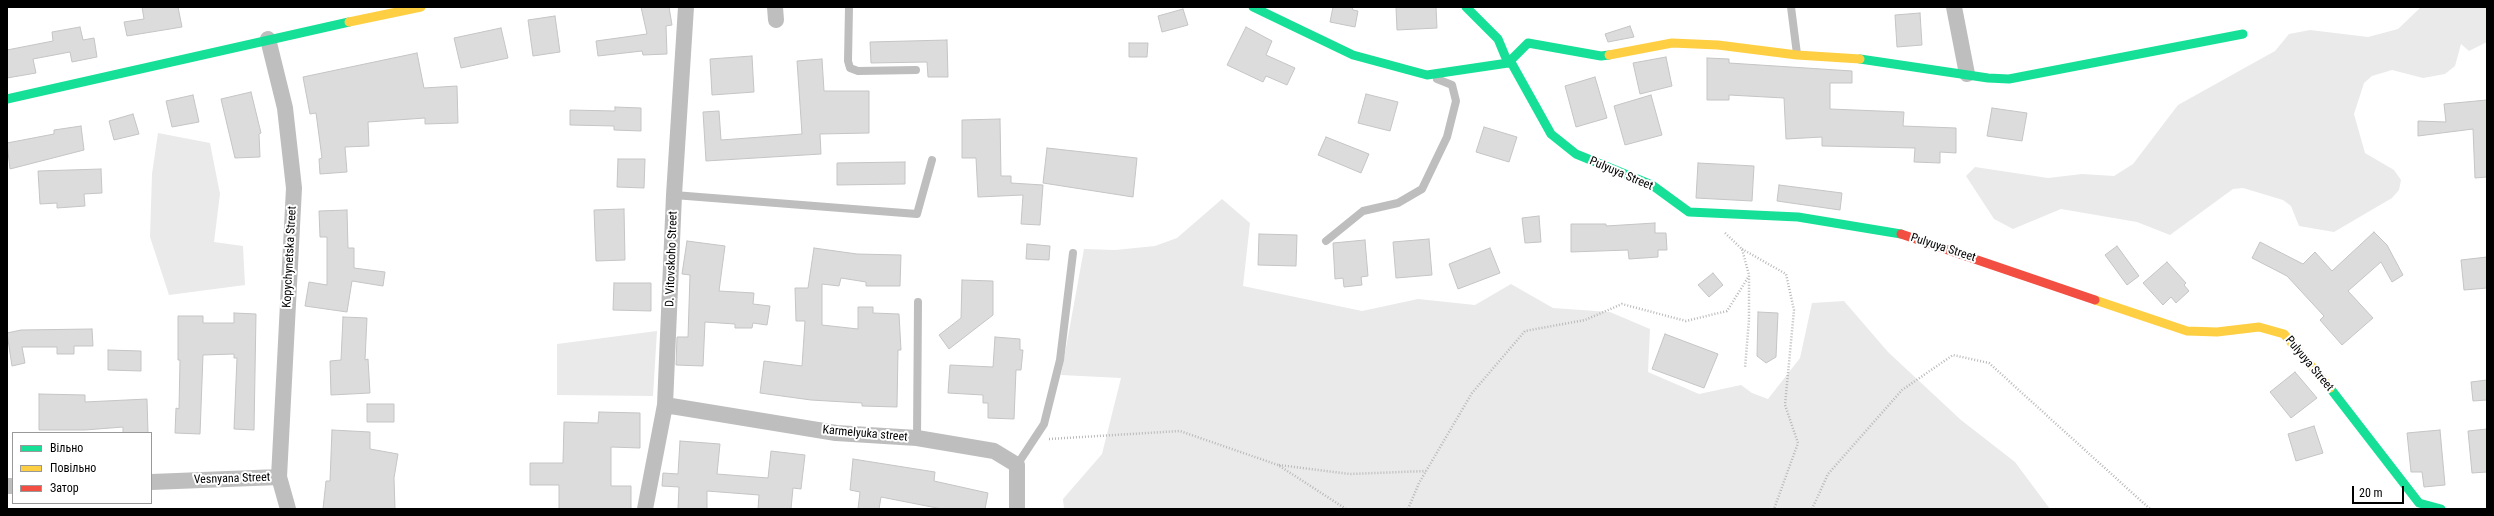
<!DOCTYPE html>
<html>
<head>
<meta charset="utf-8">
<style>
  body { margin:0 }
  #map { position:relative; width:2494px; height:516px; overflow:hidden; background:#fff; font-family:"Roboto Condensed",sans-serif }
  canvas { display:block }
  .frame { position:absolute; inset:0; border:8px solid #000; pointer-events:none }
  .legend { position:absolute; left:12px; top:432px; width:140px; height:72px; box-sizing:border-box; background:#fff; border:1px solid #999; margin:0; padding:5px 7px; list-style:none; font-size:12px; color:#000 }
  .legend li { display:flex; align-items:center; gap:8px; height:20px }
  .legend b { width:20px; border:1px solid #999 }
  .scale { position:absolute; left:2352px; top:486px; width:52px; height:18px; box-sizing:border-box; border:2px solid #000; border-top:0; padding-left:5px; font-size:12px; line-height:14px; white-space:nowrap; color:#000; -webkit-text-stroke:3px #fff; paint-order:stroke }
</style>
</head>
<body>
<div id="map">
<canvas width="2494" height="516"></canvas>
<div class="frame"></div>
<ul class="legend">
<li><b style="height:5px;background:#16e098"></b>Вільно</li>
<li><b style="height:5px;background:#ffcf43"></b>Повільно</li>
<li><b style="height:5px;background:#f24e42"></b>Затор</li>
</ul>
<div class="scale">20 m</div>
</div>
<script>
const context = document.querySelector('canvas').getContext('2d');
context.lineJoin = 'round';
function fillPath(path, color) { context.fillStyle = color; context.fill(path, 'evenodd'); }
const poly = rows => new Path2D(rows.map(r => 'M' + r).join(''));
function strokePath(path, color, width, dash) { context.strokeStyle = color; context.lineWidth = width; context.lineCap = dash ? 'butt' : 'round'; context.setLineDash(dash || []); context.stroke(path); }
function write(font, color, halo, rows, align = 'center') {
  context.font = font + ' "Roboto Condensed",sans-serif'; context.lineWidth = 4; context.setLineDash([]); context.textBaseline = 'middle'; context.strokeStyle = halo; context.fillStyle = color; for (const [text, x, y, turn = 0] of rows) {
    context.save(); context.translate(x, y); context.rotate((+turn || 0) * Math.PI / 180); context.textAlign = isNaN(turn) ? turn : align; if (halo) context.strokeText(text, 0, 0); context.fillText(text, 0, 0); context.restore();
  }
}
const green = poly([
  [2421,7,2487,7,2487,42,2469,51,2461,44,2455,66,2445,74,2423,78,2392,70,2372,76,2364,83,2354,114,2365,153,2394,170,2401,180,2399,190,2392,198,2334,232,2299,226,2291,206,2283,200,2243,188,2233,189,2170,235,2137,222,2061,209,2013,229,1994,219,1966,176,1975,167,2048,178,2082,174,2114,176,2133,164,2178,105,2275,51,2289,34,2310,30,2368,37,2398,29],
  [158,133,210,143,220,194,214,242,243,246,245,285,169,295,150,237,152,174],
  [1222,199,1250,223,1243,286,1362,311,1418,299,1475,305,1511,284,1553,308,1610,312,1650,329,1648,372,1699,394,1741,385,1752,393,1768,399,1800,358,1812,303,1844,301,1888,352,1961,420,2015,462,2050,509,1064,509,1063,499,1102,454,1121,378,1061,375,1084,249,1115,250,1155,246,1177,238],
  [657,331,653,396,557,395,557,344]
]);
const building = poly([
  [142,7,178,7,182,27,127,36,124,22,144,19,142,7],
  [641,7,669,7,672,25,666,26,667,54,643,55,642,51,598,56,596,41,647,34,641,7],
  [1333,7,1352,7,1353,10,1358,11,1355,27,1330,22,1333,7],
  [1396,7,1436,7,1437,28,1397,30,1396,7],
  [1183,9,1188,25,1162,32,1158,16,1183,9],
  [1920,13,1922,45,1897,47,1895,15,1920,13],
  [555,16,560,52,533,56,528,20,555,16],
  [1630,26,1634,37,1608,42,1605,34,1630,26],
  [80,27,83,40,94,38,97,57,72,62,70,52,33,59,36,73,7,78,7,50,53,41,52,32,80,27],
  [1246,27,1272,41,1266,55,1295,68,1287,85,1266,76,1263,82,1227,65,1246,27],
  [501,28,508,58,461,68,454,38,501,28],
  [947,40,948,77,928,77,927,62,871,63,870,42,947,40],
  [1129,43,1148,43,1147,57,1129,57,1129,43],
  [417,53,424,88,457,86,458,123,425,124,425,118,368,122,369,146,345,147,347,172,320,174,319,159,322,158,316,113,310,114,303,77,417,53],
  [752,56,754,92,712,95,710,59,752,56],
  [1666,57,1672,86,1640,94,1633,63,1666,57],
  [1707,58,1729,59,1729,63,1852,71,1852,83,1830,83,1830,109,1904,112,1903,126,1956,128,1956,153,1940,152,1940,163,1914,162,1915,148,1822,146,1822,137,1786,139,1784,98,1729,95,1729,100,1707,100,1707,58],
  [822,59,824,91,869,91,869,133,820,134,821,154,706,161,703,112,719,111,721,140,802,134,797,61,822,59],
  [1595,77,1607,118,1576,127,1565,86,1595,77],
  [251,92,261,133,259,134,260,157,235,158,221,99,251,92],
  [1366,94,1398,102,1390,131,1358,123,1366,94],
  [193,95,199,122,172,127,166,101,193,95],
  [1651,95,1662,135,1625,145,1614,106,1651,95],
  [2487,100,2487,177,2475,178,2473,129,2418,136,2418,121,2446,122,2444,104,2487,100],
  [615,107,641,108,641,131,614,130,614,126,570,125,570,110,615,111,615,107],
  [1992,108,2027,113,2022,141,1987,136,1992,108],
  [133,114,139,134,114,140,109,121,133,114],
  [1000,119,1001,176,1011,176,1011,183,1043,185,1040,225,1021,224,1023,195,978,197,976,158,962,158,962,120,1000,119],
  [81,126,84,150,10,169,7,143,54,134,54,130,81,126],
  [1484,127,1517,137,1509,162,1476,152,1484,127],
  [1326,137,1369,154,1361,173,1318,155,1326,137],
  [1047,148,1137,158,1133,197,1043,183,1047,148],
  [618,159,645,159,644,188,617,187,618,159],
  [905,162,905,184,837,185,837,163,905,162],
  [1698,163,1754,166,1752,201,1696,198,1698,163],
  [101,169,102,193,84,194,85,206,57,208,57,203,40,204,38,171,101,169],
  [1779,185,1842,193,1840,210,1777,201,1779,185],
  [624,209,625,260,596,261,594,210,624,209],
  [347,210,348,248,354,248,354,268,385,272,383,286,352,281,347,312,305,306,309,282,327,285,327,237,320,237,319,211,347,210],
  [1539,216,1541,242,1525,243,1522,218,1539,216],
  [1655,223,1655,233,1666,233,1667,250,1658,250,1658,257,1629,259,1628,250,1571,252,1571,224,1606,224,1606,226,1655,223],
  [2374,232,2387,245,2403,275,2392,282,2381,262,2348,291,2373,318,2342,345,2320,320,2324,316,2287,276,2252,258,2260,242,2303,264,2315,252,2332,271,2374,232],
  [1259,234,1297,235,1296,266,1258,265,1259,234],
  [1429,239,1432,275,1396,278,1393,242,1429,239],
  [1365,240,1368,276,1361,277,1362,285,1344,287,1343,278,1335,279,1333,243,1365,240],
  [687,241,725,246,719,291,754,293,753,304,770,306,767,325,753,323,752,328,735,328,735,324,705,322,703,366,676,365,677,337,688,337,690,275,682,274,687,241],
  [1027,244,1050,246,1049,260,1026,259,1027,244],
  [2117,246,2139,276,2127,285,2105,255,2117,246],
  [814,248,857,254,901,255,900,286,866,286,866,282,841,278,839,286,822,284,822,325,858,329,858,307,873,307,873,313,899,314,901,350,898,350,897,407,862,406,862,403,811,400,760,393,764,361,802,366,805,321,796,321,795,288,808,288,814,248],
  [1490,248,1500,273,1458,289,1449,264,1490,248],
  [2487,257,2487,288,2464,290,2461,260,2487,257],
  [2167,262,2186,283,2184,285,2189,291,2176,303,2171,297,2163,305,2143,283,2167,262],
  [1713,273,1723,285,1709,297,1698,285,1713,273],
  [962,280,993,281,993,315,949,349,939,335,961,318,962,280],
  [614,283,651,283,651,311,613,310,614,283],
  [1758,312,1778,313,1776,357,1766,363,1757,356,1758,312],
  [234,313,256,314,254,430,234,429,237,358,234,358,234,354,203,355,200,434,175,433,176,408,179,409,180,360,178,360,178,316,203,316,203,323,234,323,234,313],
  [343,317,367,318,365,360,368,359,370,393,331,395,330,361,341,360,343,317],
  [92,329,93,346,74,346,74,354,57,354,57,347,22,347,25,363,12,366,7,333,21,330,92,329],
  [1665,334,1718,354,1704,388,1652,369,1665,334],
  [995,337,1020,339,1020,350,1023,350,1021,370,1016,370,1014,419,988,418,988,403,983,403,983,395,948,393,950,365,993,367,995,337],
  [108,350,141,351,141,371,108,370,108,350],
  [2295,372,2317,398,2291,418,2270,392,2295,372],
  [2487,380,2487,400,2473,401,2471,382,2487,380],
  [39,394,85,395,85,402,147,399,148,433,123,433,123,427,85,430,39,430,39,394],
  [367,404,394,404,394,422,367,422,367,404],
  [599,412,640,413,640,448,611,447,611,486,631,486,631,509,559,509,559,485,530,485,530,463,563,463,564,422,598,423,599,412],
  [2314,426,2323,453,2296,461,2288,434,2314,426],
  [2487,429,2487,472,2472,473,2468,431,2487,429],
  [332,430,370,432,370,449,398,454,394,478,395,509,323,509,326,481,330,481,332,430],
  [2440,430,2445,485,2424,487,2422,472,2411,472,2407,433,2440,430],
  [680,441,720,444,717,474,768,478,771,451,805,455,801,489,793,488,791,509,758,509,759,495,707,491,707,509,678,509,679,487,662,486,663,473,678,474,680,441],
  [853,459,935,472,934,481,988,493,985,509,942,509,881,497,879,509,858,509,860,492,850,490,853,459]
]);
const path = poly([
  [1725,233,1742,249,1749,275,1749,320,1745,368],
  [1742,249,1786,274,1794,310,1785,405,1798,443,1774,509],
  [1049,439,1180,431,1278,465,1346,509],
  [1279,465,1350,474,1426,471],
  [1408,509,1419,483,1472,393,1525,331,1585,320,1622,304,1686,321,1727,311,1749,276],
  [1812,509,1828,474,1902,390,1953,355,1989,363,2150,509]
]);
const lane = poly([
  [849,7,848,61,850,68,858,71,916,70],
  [1791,7,1797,54],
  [674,195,917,214,932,160],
  [1326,241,1363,211,1398,203,1422,189,1447,137,1456,101,1452,85,1437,79],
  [917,438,918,302],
  [1017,465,1044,424,1060,360,1073,253]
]);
const street = poly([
  [775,7,776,20],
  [1954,7,1967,74],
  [268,39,285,108,294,188,279,477],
  [665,405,836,433,917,438,994,451,1017,465,1017,509],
  [151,482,279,477,288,509],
  [7,486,13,486],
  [645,509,665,405,674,195,686,7]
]);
const fast = poly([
  [1253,7,1353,55,1427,75,1508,63,1528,43,1601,56,1609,55],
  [1466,7,1498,39,1508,63,1512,64,1551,134,1576,154,1652,185,1689,212,1798,217,1901,234],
  [1860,59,1988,78,2009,79,2243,34],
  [7,99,349,22],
  [2330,388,2419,503,2441,509]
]);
const slow = poly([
  [349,22,421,7],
  [1609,55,1672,43,1718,45,1797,55,1860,59],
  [2095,300,2187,331,2217,332,2259,327,2284,334,2330,388]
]);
const jam = poly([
  [1901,234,2095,300]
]);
const streetNames = [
  ["Pulyuya Street",1621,174,23],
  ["Pulyuya Street",1943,248,18],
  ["Kopychynetska Street",290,257,-87],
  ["D. Vitovskoho Street",672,259,-88],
  ["Pulyuya Street",2309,364,50],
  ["Karmelyuka street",865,434,5],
  ["Vesnyana Street",232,479,-2]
];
fillPath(green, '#eaeaea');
fillPath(building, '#dcdcdc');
strokePath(building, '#c5c5c5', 1);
strokePath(path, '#b8b8b8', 2.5, [1, 2]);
strokePath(lane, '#bebebe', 8);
strokePath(street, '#bebebe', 16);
strokePath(fast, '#16e098', 9);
strokePath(slow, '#ffcf43', 9);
strokePath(jam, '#f24e42', 9);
write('12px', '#000', '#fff', streetNames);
</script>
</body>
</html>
